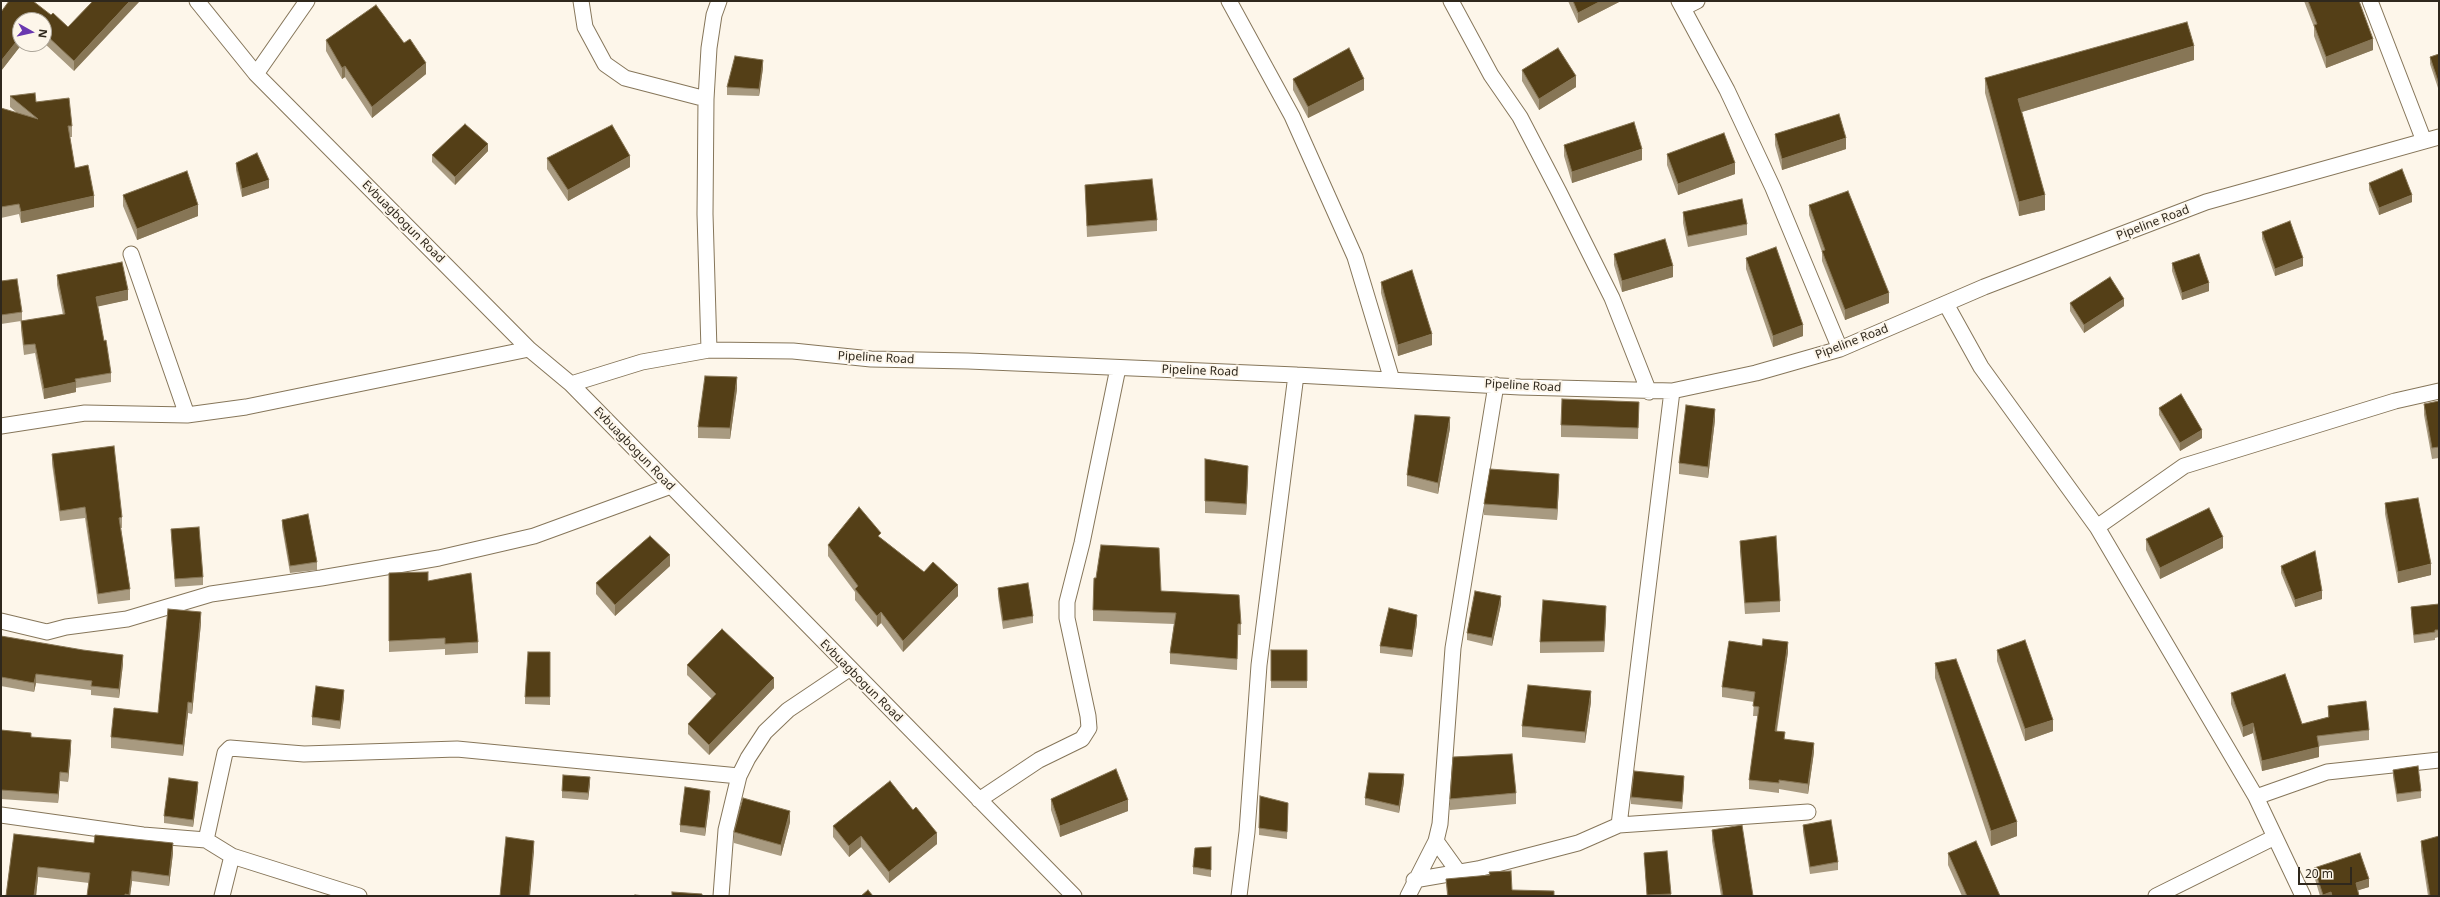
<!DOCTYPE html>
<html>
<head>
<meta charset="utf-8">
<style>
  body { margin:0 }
  #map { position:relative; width:2440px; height:897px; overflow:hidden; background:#fdf6ea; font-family:"Noto Sans",sans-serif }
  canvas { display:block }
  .frame { position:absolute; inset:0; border:2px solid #2f281d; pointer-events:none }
  .north { position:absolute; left:12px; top:12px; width:40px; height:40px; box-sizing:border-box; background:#fdf6ea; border:1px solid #aba498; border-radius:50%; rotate:98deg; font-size:11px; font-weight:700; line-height:16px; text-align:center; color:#2f281d }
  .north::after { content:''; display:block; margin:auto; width:14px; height:18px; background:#6a38b0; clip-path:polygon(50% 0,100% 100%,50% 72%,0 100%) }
  .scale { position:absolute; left:2298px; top:867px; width:54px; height:18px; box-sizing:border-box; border:2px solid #2f281d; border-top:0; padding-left:5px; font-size:12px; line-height:14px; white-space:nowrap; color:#2f281d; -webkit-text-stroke:3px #fdf6ea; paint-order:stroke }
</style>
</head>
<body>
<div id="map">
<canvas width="2440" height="897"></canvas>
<div class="frame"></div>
<div class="north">N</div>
<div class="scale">20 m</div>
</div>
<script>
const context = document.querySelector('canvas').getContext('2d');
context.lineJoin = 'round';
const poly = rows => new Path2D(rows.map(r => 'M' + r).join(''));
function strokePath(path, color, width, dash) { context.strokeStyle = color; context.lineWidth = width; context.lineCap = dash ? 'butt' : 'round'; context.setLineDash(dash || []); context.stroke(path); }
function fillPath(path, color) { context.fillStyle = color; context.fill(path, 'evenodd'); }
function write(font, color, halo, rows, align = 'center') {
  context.font = font + ' "Noto Sans",sans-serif'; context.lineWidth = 4; context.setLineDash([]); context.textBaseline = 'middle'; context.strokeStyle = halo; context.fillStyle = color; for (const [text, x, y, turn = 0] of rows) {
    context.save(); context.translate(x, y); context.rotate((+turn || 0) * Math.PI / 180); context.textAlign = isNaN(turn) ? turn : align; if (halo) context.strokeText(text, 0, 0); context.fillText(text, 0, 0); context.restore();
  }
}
const street = poly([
  [197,1,256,74,529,349,571,384,1074,896],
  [581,1,585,27,605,64,625,78,706,99,705,214,709,350],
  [1229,1,1292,116,1355,257,1392,380],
  [1451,1,1491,75,1520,117,1559,192,1612,298,1649,392],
  [1679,1,1727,90,1773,188,1840,349],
  [2370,1,2424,141],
  [1683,8,1697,1],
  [256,74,307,1],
  [706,99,709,48,714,15,719,1],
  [131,254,187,415],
  [1946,304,1981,367,2097,527,2256,797,2303,896],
  [571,384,642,362,709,350,793,351,871,359,968,361,1296,375,1520,387,1672,391,1756,373,1840,349,1984,287,2206,202,2439,137],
  [1,426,85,413,187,415,246,407,529,349],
  [2097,527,2184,466,2395,401,2439,391],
  [1,621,47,632,66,627,127,619,211,594,321,578,439,558,534,536,671,486],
  [2256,797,2327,772,2439,760],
  [979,800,1039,760,1082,739,1089,728,1088,716,1067,618,1067,602,1082,543,1118,368],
  [1,815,143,835,206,840,232,856,359,896],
  [1619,825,1672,391],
  [206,840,225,753,230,748,304,754,457,749,739,776],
  [1436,841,1459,873],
  [1414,880,1478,869,1578,843,1619,825,1808,812],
  [222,896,232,856],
  [721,896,726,830,739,776,748,758,765,732,788,710,849,669],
  [1239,896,1247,832,1259,665,1296,375],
  [1408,896,1436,841,1440,824,1453,648,1496,385],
  [2156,896,2275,837]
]);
const wall = poly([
  [93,1,74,71,44,43,44,20,20,20,22,44,1,71,1,12,51,15,68,27],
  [1568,1,1621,1,1578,23],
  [2304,1,2359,1,2373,50,2326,68,2314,36,2314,27],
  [326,40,426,74,372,118,345,77,342,79,326,51],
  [2439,54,2439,91,2430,64,2430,57],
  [2194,60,2022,112,2045,210,2019,216,1985,93,1985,78],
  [763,68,759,96,727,95,727,87],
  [1522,70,1576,87,1539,110,1522,81],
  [1293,79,1364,90,1308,118,1293,90],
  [10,96,36,102,72,126,72,137,70,137,75,168,94,207,21,223,19,214,1,218,1,108,17,113,10,107],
  [1775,134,1846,149,1782,170,1775,145],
  [1564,145,1642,160,1572,183,1564,156],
  [488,151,455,185,432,162,432,155],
  [1667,154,1735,174,1678,195,1667,165],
  [547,158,630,167,568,201,547,169],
  [236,163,269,188,242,197,236,170],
  [2369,183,2412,202,2379,215,2369,190],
  [1085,185,1157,220,1157,231,1087,237],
  [123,195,198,216,137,240,123,206],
  [1809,205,1889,303,1845,320,1822,261,1822,252,1809,215],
  [1683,212,1747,224,1747,235,1688,247,1683,223],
  [2262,232,2303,266,2275,276,2262,239],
  [1614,254,1673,277,1622,292,1614,265],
  [1746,258,1803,336,1773,347,1746,269],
  [2172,263,2209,291,2182,300,2172,271],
  [57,275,128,300,98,306,104,341,111,373,111,382,76,388,76,392,44,399,35,353,24,355,21,330,21,321,1,324,1,281,22,312,22,321,63,315,57,285],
  [1381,282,1432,345,1398,356,1381,293],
  [2070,303,2124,306,2084,333,2070,311],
  [737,389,730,439,698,438,698,427],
  [2439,401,2439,458,2432,459,2424,415,2424,404],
  [1639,402,1638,439,1561,437,1561,425],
  [2159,408,2202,438,2180,451,2159,415],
  [1715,420,1708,478,1679,474,1679,463],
  [1450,428,1438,494,1407,486,1407,475],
  [52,454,122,517,122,528,121,528,130,589,130,600,98,604,85,518,60,521,52,464],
  [1205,459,1248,477,1246,515,1205,513],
  [1559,485,1557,520,1484,515,1484,504],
  [2385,503,2431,575,2398,583,2385,514],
  [282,520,317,562,317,570,290,573,282,527],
  [171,529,203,577,203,585,175,587,171,536],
  [881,538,924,572,958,596,903,652,881,623,877,627,855,600,855,592,828,556,828,545],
  [2146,539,2223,548,2160,579,2146,550],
  [1740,541,1780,601,1780,612,1745,614,1740,552],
  [670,566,615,616,596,594,596,583],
  [2281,566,2322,599,2295,607,2281,573],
  [389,573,428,581,478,642,478,653,445,655,445,649,389,652],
  [998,588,1033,616,1033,623,1003,629,998,596],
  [1161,591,1241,624,1241,635,1238,635,1237,670,1170,664,1170,653,1174,624,1093,621,1093,610],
  [1501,604,1492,646,1467,640,1467,633],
  [2439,604,2439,637,2435,638,2435,640,2414,643,2411,615,2411,607],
  [1606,617,1604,652,1540,653,1540,642],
  [201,623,192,714,188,713,183,756,111,748,111,737,158,713],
  [1417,623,1412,657,1380,653,1380,646],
  [1,636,123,664,119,698,91,695,91,690,36,683,34,692,1,686],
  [1271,650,1307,650,1307,688,1271,688],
  [1997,650,2053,731,2025,741,1997,661],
  [550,652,550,705,525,704,525,697],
  [1788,652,1777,731,1785,739,1814,752,1808,794,1779,789,1779,793,1749,789,1749,780,1758,716,1753,716,1754,702,1722,697,1722,687],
  [1935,663,2017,836,1991,846,1935,678],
  [687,665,774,688,709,755,688,734,688,724,712,699,687,675],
  [2231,693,2302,724,2328,717,2328,706,2369,730,2369,740,2319,746,2319,757,2262,771,2253,733,2243,737,2231,704],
  [344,697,340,729,312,725,312,717],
  [1591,702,1585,743,1522,737,1522,726],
  [1,730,31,737,71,749,68,782,60,781,58,803,1,799],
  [2393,770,2421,791,2421,798,2397,802,2393,777],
  [1404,782,1399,813,1365,805,1365,798],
  [1684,783,1682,809,1631,804,1631,797],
  [590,784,588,800,562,798,562,791],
  [198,789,193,827,164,823,164,816],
  [1516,793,1516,804,1450,810,1450,799],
  [710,798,705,836,680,832,680,825],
  [1051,799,1128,811,1060,837,1051,810],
  [1288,803,1287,839,1259,835,1259,828],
  [790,822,781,856,734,843,734,832],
  [1803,825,1838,862,1838,870,1810,874,1803,832],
  [833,826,937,844,889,883,861,847,849,857,833,837],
  [1712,830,1753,896,1721,896,1712,841],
  [14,834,173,853,169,886,132,881,130,896,87,896,89,883,38,877,36,896,6,896],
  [2421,841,2439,896,2428,896,2421,851],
  [1211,847,1211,877,1193,874,1193,867],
  [1667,851,1671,896,1647,896,1644,853],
  [1948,853,2000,896,1962,896,1948,865],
  [2314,868,2369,887,2358,890,2359,896,2320,896,2314,876],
  [1446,879,1512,890,1554,896,1447,896]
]);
const shadedWall = poly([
  [130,1,140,1,74,71,74,61],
  [1601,1,1621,1,1578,23,1578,13],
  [20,37,20,44,22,44,1,71,1,61],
  [2373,39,2373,50,2326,68,2326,57],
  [2194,46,2194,60,2018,113,2018,99],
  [763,60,763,68,759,96,759,89],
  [426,63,426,74,372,118,372,107],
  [345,66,345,77,342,79,342,68],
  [1576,76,1576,87,1539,110,1539,99],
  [1364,79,1364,90,1308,118,1308,107],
  [1846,138,1846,149,1782,170,1782,159],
  [488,144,488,151,455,185,455,177],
  [1642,149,1642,160,1572,183,1572,172],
  [630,156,630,167,568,201,568,190],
  [1735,163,1735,174,1678,195,1678,184],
  [269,180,269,188,242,197,242,189],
  [2045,195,2045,210,2019,216,2019,202],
  [2412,195,2412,202,2379,215,2379,208],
  [94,196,94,207,21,223,21,212],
  [198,205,198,216,137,240,137,229],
  [2303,258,2303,266,2275,276,2275,269],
  [1673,266,1673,277,1622,292,1622,281],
  [2209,283,2209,291,2182,300,2182,293],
  [128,290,128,300,96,307,96,297],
  [1889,293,1889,303,1845,320,1845,310],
  [2124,299,2124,306,2084,333,2084,325],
  [1803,325,1803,336,1773,347,1773,336],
  [1432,334,1432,345,1398,356,1398,345],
  [737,377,737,389,730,439,730,428],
  [76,382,76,392,44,399,44,389],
  [1715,409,1715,420,1708,478,1708,467],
  [1450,417,1450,428,1438,494,1438,483],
  [2202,430,2202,438,2180,451,2180,443],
  [1248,466,1248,477,1246,515,1246,504],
  [1559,474,1559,485,1557,520,1557,509],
  [2223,537,2223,548,2160,579,2160,568],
  [670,555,670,566,615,616,615,605],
  [2431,564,2431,575,2398,583,2398,572],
  [958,585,958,596,903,652,903,641],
  [2322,591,2322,599,2295,607,2295,600],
  [1501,596,1501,604,1492,646,1492,638],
  [1606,606,1606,617,1604,652,1604,641],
  [201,612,201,623,192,714,192,703],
  [881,612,881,623,877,627,877,616],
  [1417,615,1417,623,1412,657,1412,650],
  [1788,642,1788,652,1775,740,1775,731],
  [123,655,123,664,119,698,119,689],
  [36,674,36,683,34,692,34,683],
  [774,678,774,688,709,755,709,745],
  [344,690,344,697,340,729,340,721],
  [1591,691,1591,702,1585,743,1585,732],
  [188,702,188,713,183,756,183,745],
  [2053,720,2053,731,2025,741,2025,729],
  [2253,723,2253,733,2243,737,2243,727],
  [71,740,71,749,68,782,68,773],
  [1814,743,1814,752,1808,794,1808,784],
  [2319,747,2319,757,2262,771,2262,761],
  [60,772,60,781,58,803,58,794],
  [1404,774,1404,782,1399,813,1399,806],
  [1684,776,1684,783,1682,809,1682,802],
  [590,777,590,784,588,800,588,793],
  [198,782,198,789,193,827,193,820],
  [710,791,710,798,705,836,705,828],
  [1128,800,1128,811,1060,837,1060,826],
  [790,811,790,822,781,856,781,845],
  [2017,822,2017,836,1991,846,1991,831],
  [937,833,937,844,889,883,889,872],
  [861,836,861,847,849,857,849,846],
  [534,841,534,852,530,896,529,896],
  [173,843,173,853,169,886,169,876],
  [38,867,38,877,36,896,34,896],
  [132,871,132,881,130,896,129,896],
  [2369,879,2369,887,2356,891,2356,883],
  [2331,892,2331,896,2323,896,2323,895]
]);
const building = poly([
  [9,1,33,1,51,15,53,13,68,27,93,1,130,1,74,61,44,33,44,20,20,20,20,37,1,61,1,12,9,1],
  [1573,1,1601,1,1578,13,1573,1],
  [2308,1,2359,1,2373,39,2326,57,2314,25,2317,24,2308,1],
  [376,5,404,43,410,39,426,63,372,107,345,66,342,68,326,40,376,5],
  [2187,22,2194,46,2018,99,2045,195,2019,202,1985,78,2187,22],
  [1349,48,1364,79,1308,107,1293,79,1349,48],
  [1558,48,1576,76,1539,99,1522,70,1558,48],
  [2439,54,2439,84,2430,57,2439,54],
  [735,56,763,60,759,89,727,87,735,56],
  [35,93,36,102,69,98,72,126,68,126,75,168,88,165,94,196,21,212,19,204,1,207,1,108,38,119,10,96,35,93],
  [1839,114,1846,138,1782,159,1775,134,1839,114],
  [1634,122,1642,149,1572,172,1564,145,1634,122],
  [465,124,488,144,455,177,432,155,465,124],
  [612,125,630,156,568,190,547,158,612,125],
  [1724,133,1735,163,1678,184,1667,154,1724,133],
  [257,153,269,180,242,189,236,163,257,153],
  [2402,169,2412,195,2379,208,2369,183,2402,169],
  [187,171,198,205,137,229,123,195,187,171],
  [1152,179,1157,220,1087,226,1085,185,1152,179],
  [1848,191,1889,293,1845,310,1822,251,1825,250,1809,205,1848,191],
  [1742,199,1747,224,1688,236,1683,212,1742,199],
  [2290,221,2303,258,2275,269,2262,232,2290,221],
  [1665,239,1673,266,1622,281,1614,254,1665,239],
  [1776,247,1803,325,1773,336,1746,258,1776,247],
  [2199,254,2209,283,2182,293,2172,263,2199,254],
  [122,262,128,290,96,297,104,341,106,340,111,373,75,379,76,382,44,389,35,344,24,345,21,321,65,314,57,275,122,262],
  [1412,270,1432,334,1398,345,1381,282,1412,270],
  [2110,277,2124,299,2084,325,2070,303,2110,277],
  [17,279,22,312,1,315,1,281,17,279],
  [705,376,737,377,730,428,698,427,705,376],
  [2181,394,2202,430,2180,443,2159,408,2181,394],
  [1562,399,1639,402,1638,428,1561,425,1562,399],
  [2439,401,2439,447,2432,448,2424,404,2439,401],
  [1686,405,1715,409,1708,467,1679,463,1686,405],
  [1415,415,1450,417,1438,483,1407,475,1415,415],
  [114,446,122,517,119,518,130,589,98,594,85,507,60,511,52,454,114,446],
  [1205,459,1248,466,1246,504,1205,501,1205,459],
  [1490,469,1559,474,1557,509,1484,504,1490,469],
  [2418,498,2431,564,2398,572,2385,503,2418,498],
  [859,507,881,533,878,536,924,572,933,562,958,585,903,641,881,612,877,616,855,589,858,586,828,545,859,507],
  [2209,508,2223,537,2160,568,2146,539,2209,508],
  [308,514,317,562,290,566,282,520,308,514],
  [199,527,203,577,175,579,171,529,199,527],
  [650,536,670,555,615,605,596,583,650,536],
  [1776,536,1780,601,1745,603,1740,541,1776,536],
  [1101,545,1159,548,1161,591,1239,595,1241,624,1238,624,1237,659,1170,653,1176,613,1093,610,1094,578,1096,578,1101,545],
  [2315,551,2322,591,2295,600,2281,566,2315,551],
  [428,572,428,581,471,573,478,642,445,644,445,638,389,641,389,573,428,572],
  [1028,583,1033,616,1003,621,998,588,1028,583],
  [1475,591,1501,596,1492,638,1467,633,1475,591],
  [1543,600,1606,606,1604,641,1540,642,1543,600],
  [2439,604,2439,630,2435,630,2435,632,2414,635,2411,607,2439,604],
  [1389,608,1417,615,1412,650,1380,646,1389,608],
  [168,609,201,612,192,703,188,702,183,745,111,737,114,708,158,713,168,609],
  [722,629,774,678,709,745,688,724,716,694,687,665,722,629],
  [1,636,83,650,123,655,119,689,91,686,92,681,36,674,34,683,1,677,1,636],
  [1763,639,1788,642,1775,731,1785,732,1784,739,1814,743,1808,784,1779,780,1779,783,1749,780,1759,707,1753,706,1755,692,1722,687,1729,641,1762,646,1763,639],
  [2025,640,2053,720,2025,729,1997,650,2025,640],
  [1271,650,1307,650,1307,681,1271,681,1271,650],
  [528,652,550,652,550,697,525,697,528,652],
  [1956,659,2017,822,1991,831,1935,663,1956,659],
  [2285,674,2302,724,2329,717,2328,706,2366,701,2369,730,2317,736,2319,747,2262,761,2253,723,2243,727,2231,693,2285,674],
  [1528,685,1591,691,1585,732,1522,726,1528,685],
  [316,686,344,690,340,721,312,717,316,686],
  [1,730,31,733,31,737,71,740,68,773,60,772,58,794,1,790,1,730],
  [1512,754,1516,793,1450,799,1453,757,1512,754],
  [2418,766,2421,791,2397,794,2393,770,2418,766],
  [1116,769,1128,800,1060,826,1051,799,1116,769],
  [1634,771,1684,776,1682,802,1631,797,1634,771],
  [1369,773,1404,774,1399,806,1365,798,1369,773],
  [563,775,590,777,588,793,562,791,563,775],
  [169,778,198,782,193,820,164,816,169,778],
  [890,781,913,810,916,807,937,833,889,872,861,836,849,846,833,826,890,781],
  [685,787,710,791,705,828,680,825,685,787],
  [1260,796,1288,803,1287,832,1259,828,1260,796],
  [743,798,790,811,781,845,734,832,743,798],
  [1831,820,1838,862,1810,867,1803,825,1831,820],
  [1742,825,1753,896,1723,896,1712,830,1742,825],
  [14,834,94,843,95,835,173,843,169,876,132,871,129,895,125,894,125,896,87,896,90,873,38,867,34,896,6,896,14,834],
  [2439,836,2439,896,2430,896,2421,841,2439,836],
  [506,837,534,841,529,896,500,896,506,837],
  [1976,841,2000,896,1967,896,1948,853,1976,841],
  [1211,847,1211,870,1193,867,1195,848,1211,847],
  [1667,851,1671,894,1647,895,1644,853,1667,851],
  [2360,853,2369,879,2356,883,2359,896,2332,896,2331,892,2323,895,2314,868,2360,853],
  [1511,871,1512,890,1554,891,1554,896,1448,896,1446,879,1490,875,1489,872,1511,871],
  [868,890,873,896,861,896,868,890],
  [672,892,702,894,702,896,672,896,672,892],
  [635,895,645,896,635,896,635,895]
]);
const streetNames = [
  ["Evbuagbogun Road",403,222,45],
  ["Pipeline Road",2153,223,-21],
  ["Pipeline Road",1852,342,-21],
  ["Pipeline Road",876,358,3],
  ["Pipeline Road",1200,371,2],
  ["Pipeline Road",1523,386,3],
  ["Evbuagbogun Road",634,449,46],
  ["Evbuagbogun Road",861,681,45]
];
strokePath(street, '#86765a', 17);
strokePath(street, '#fff', 15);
fillPath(wall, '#a89a80');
fillPath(shadedWall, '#877656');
fillPath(building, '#543f17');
strokePath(building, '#877656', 1);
write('12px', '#2f281d', '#fdf6ea', streetNames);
</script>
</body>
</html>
